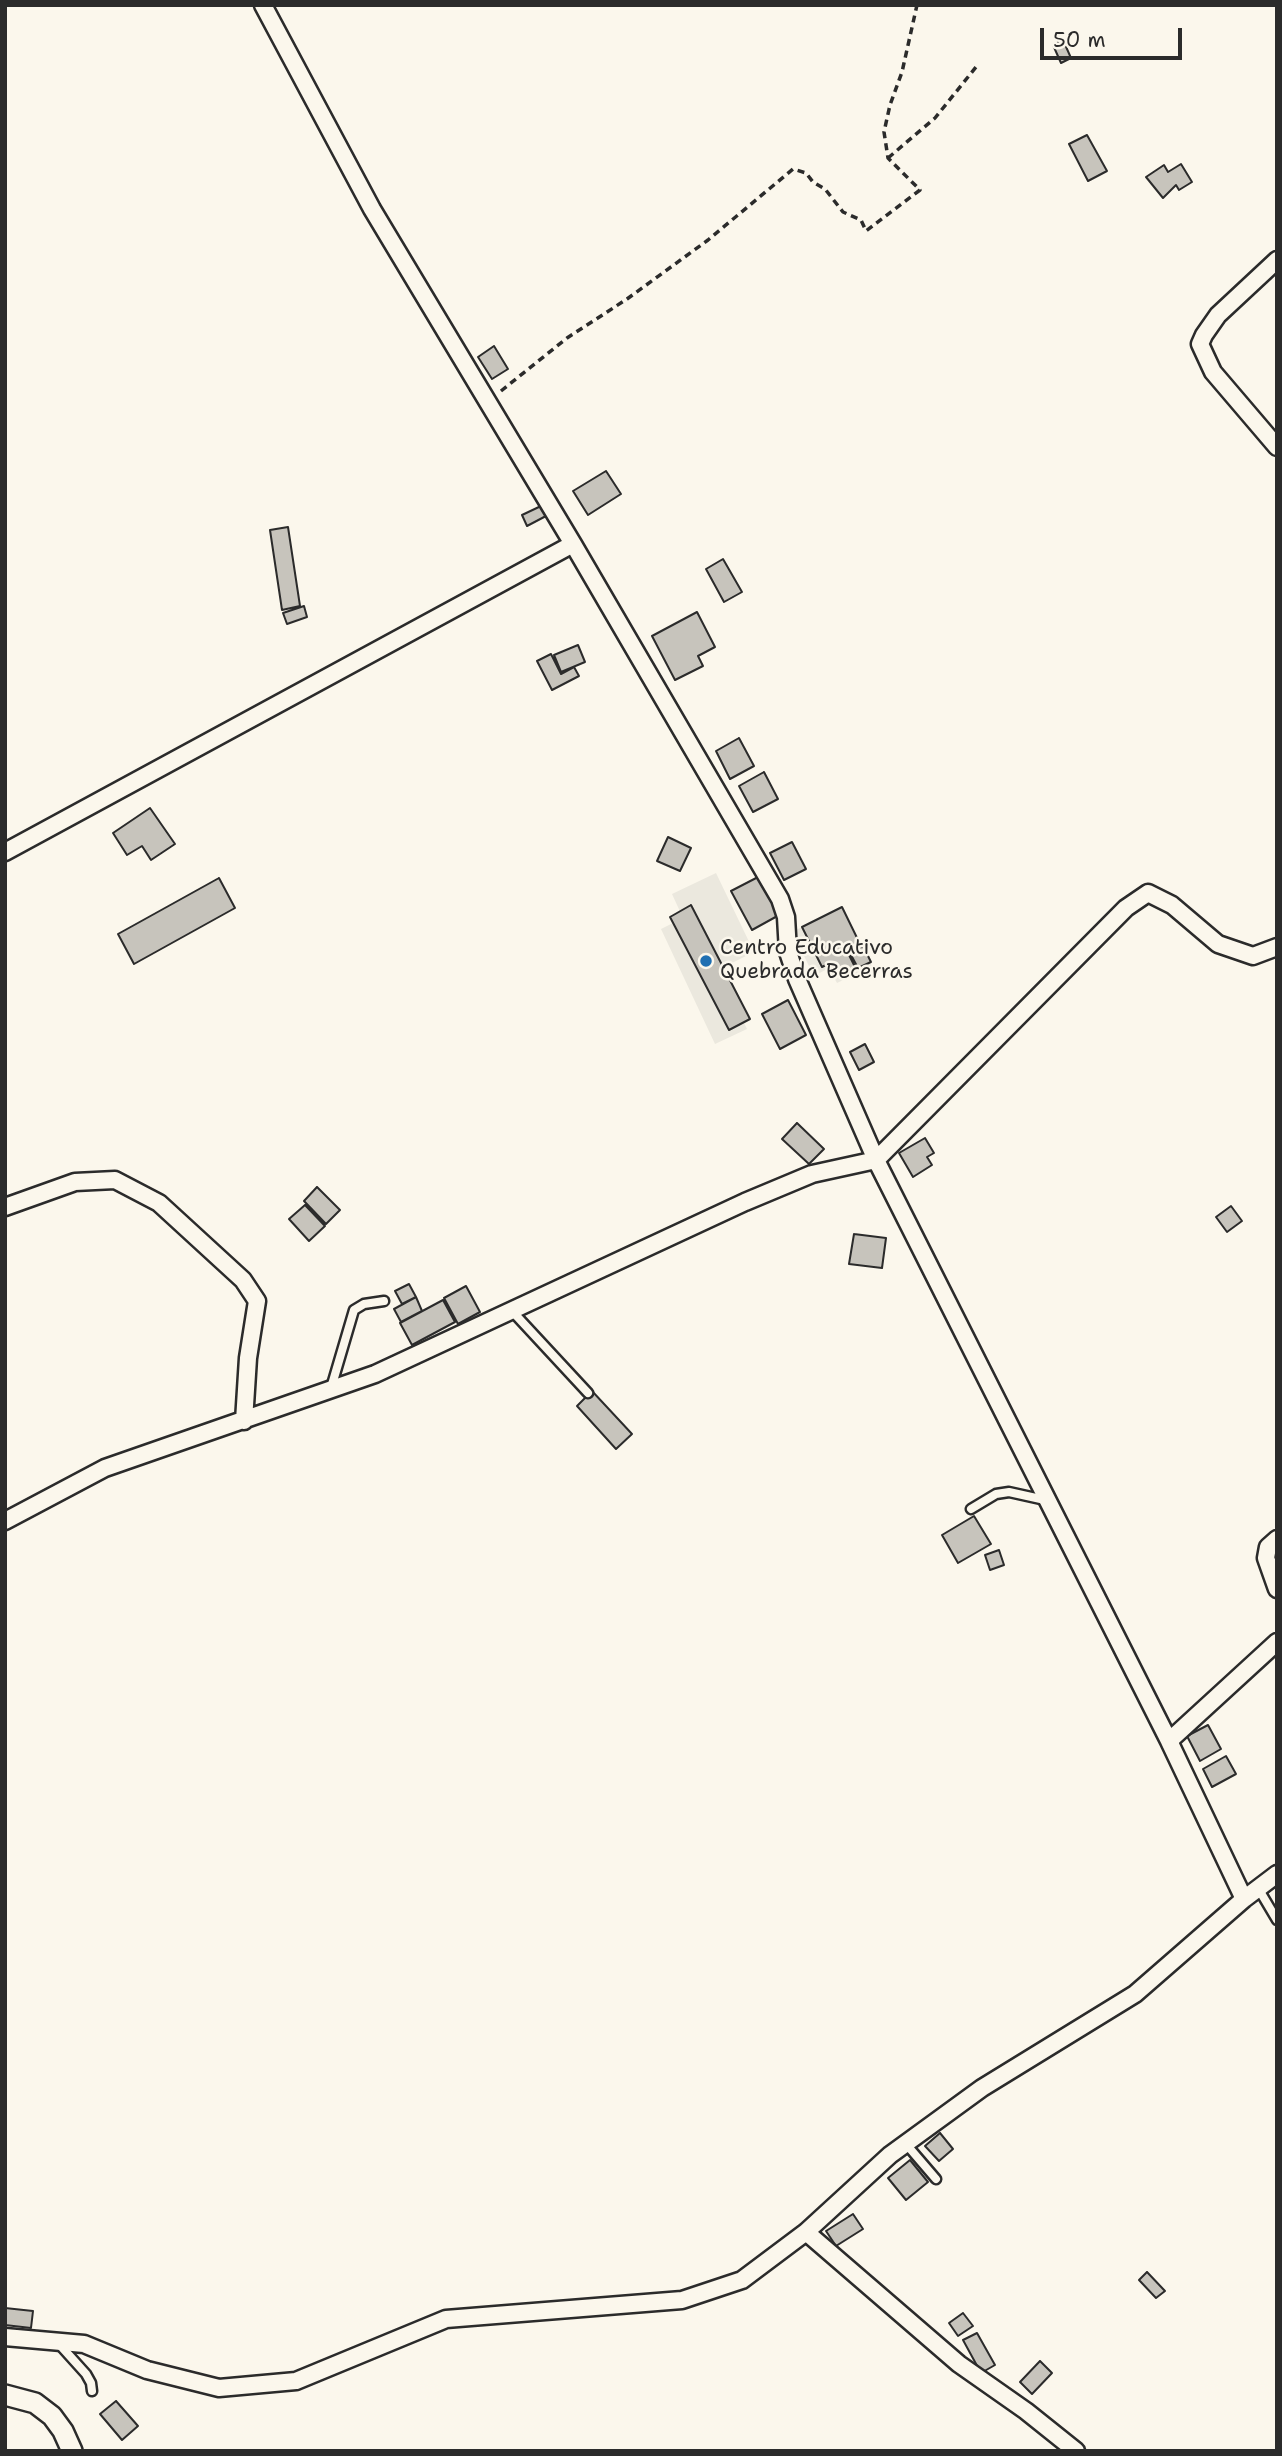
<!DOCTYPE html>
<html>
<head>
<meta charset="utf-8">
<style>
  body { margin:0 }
  #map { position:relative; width:1282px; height:2456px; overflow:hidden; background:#fbf7ec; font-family:"Shantell Sans",sans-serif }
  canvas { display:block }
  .frame { position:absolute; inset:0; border:7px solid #2b2b2b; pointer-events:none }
  .scale { position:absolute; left:1040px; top:28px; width:142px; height:32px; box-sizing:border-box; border:4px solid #2b2b2b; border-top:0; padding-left:9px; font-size:21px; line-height:24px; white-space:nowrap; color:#2b2b2b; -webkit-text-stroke:5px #fbf7ec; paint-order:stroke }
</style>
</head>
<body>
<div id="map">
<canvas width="1282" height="2456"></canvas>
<div class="frame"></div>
<div class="scale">50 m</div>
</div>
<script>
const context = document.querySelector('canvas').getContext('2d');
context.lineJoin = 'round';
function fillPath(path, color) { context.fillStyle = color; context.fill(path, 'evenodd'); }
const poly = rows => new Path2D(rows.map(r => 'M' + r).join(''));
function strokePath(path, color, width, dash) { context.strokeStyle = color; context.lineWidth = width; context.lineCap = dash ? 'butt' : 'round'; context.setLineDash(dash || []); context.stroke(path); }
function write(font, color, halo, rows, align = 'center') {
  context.font = font + ' "Shantell Sans",sans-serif'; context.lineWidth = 5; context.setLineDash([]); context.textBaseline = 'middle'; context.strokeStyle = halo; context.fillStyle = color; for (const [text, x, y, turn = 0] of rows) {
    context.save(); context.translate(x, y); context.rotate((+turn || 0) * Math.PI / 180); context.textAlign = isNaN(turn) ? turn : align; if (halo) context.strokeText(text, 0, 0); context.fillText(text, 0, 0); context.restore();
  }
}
const built = poly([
  [716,873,754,952,718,970,747,1029,715,1044,661,929,683,918,672,894],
  [842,907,872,966,837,983,829,968,814,976,792,932]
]);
const building = poly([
  [1063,40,1071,58,1061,63,1053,45,1063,40],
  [1087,135,1107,171,1088,181,1069,144,1087,135],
  [1181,164,1192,182,1179,190,1176,185,1163,198,1146,177,1164,165,1168,172,1181,164],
  [494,346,508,369,492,379,478,357,494,346],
  [606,471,621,494,588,515,573,491,606,471],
  [541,506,546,516,527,526,522,515,541,506],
  [288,527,300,606,282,610,270,530,288,527],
  [723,559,742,592,724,602,706,569,723,559],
  [304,606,307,617,287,624,283,613,304,606],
  [697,612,715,647,698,656,703,666,675,680,652,636,697,612],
  [578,645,585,662,561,672,554,655,578,645],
  [551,654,561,674,574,667,579,676,552,690,537,661,551,654],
  [739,738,754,766,730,779,716,751,739,738],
  [764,772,778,799,753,812,739,786,764,772],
  [150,808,175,844,151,860,142,846,127,855,113,833,150,808],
  [668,837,691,848,680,871,657,861,668,837],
  [792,842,806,869,784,880,770,853,792,842],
  [760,876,781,914,752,930,731,891,760,876],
  [219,878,235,908,134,964,118,934,219,878],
  [691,905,750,1019,729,1030,670,917,691,905],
  [842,907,861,946,848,953,856,969,840,977,832,962,822,967,802,927,842,907],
  [863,946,871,962,858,968,850,953,863,946],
  [788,1000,806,1035,780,1049,762,1014,788,1000],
  [865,1044,874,1062,859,1070,850,1052,865,1044],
  [797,1123,824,1149,809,1164,782,1139,797,1123],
  [925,1138,934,1153,927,1157,932,1165,913,1177,899,1153,925,1138],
  [317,1187,340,1210,326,1224,304,1201,317,1187],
  [305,1205,325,1226,309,1241,289,1219,305,1205],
  [1231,1206,1242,1221,1227,1232,1216,1217,1231,1206],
  [854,1234,886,1238,882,1268,849,1264,854,1234],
  [409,1284,416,1297,402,1304,395,1291,409,1284],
  [466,1286,480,1312,458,1324,444,1298,466,1286],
  [416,1297,422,1311,401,1322,394,1309,416,1297],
  [443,1300,455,1322,412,1345,400,1323,443,1300],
  [592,1391,632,1434,616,1449,577,1406,592,1391],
  [974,1516,991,1544,958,1563,942,1535,974,1516],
  [999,1550,1004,1565,990,1570,985,1555,999,1550],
  [1208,1725,1221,1749,1200,1761,1187,1736,1208,1725],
  [1226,1756,1236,1774,1212,1787,1203,1769,1226,1756],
  [940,2133,953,2149,939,2161,925,2146,940,2133],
  [910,2160,928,2182,906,2200,888,2178,910,2160],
  [853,2214,863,2229,836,2246,826,2231,853,2214],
  [1147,2272,1165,2291,1156,2298,1139,2280,1147,2272],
  [5,2308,33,2311,31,2328,5,2325,5,2308],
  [963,2313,973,2326,958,2336,949,2323,963,2313],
  [977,2333,995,2365,981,2373,963,2340,977,2333],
  [1040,2361,1052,2373,1032,2394,1020,2382,1040,2361],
  [116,2401,138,2426,122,2440,100,2414,116,2401]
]);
const path = poly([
  [888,158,935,118,976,67],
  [501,391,567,338,627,299,708,240,793,169,806,173,813,182,825,189,843,212,861,220,866,231,920,190,888,158,884,132,890,105,902,72,917,5]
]);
const service = poly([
  [512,1311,588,1393],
  [331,1388,354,1310,364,1304,384,1301],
  [971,1509,996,1494,1009,1492,1045,1500],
  [1258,1888,1277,1920],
  [906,2144,936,2179],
  [59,2344,86,2374,91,2383,92,2391]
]);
const minor = poly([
  [263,5,372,209,573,544,780,899,786,917,788,952,797,979,876,1160,1169,1741,1244,1899],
  [1277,260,1218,315,1204,335,1200,344,1213,372,1277,447],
  [5,852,573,544],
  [5,1207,75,1182,115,1180,159,1203,243,1280,257,1301,248,1358,244,1421],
  [5,1521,105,1468,375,1374,745,1202,812,1174,876,1160,1126,908,1148,893,1172,905,1218,944,1253,956,1277,947],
  [1277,1539,1268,1547,1266,1558,1277,1589],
  [1169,1741,1277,1642],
  [806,2232,959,2364,1026,2411,1076,2451],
  [5,2337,84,2344,147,2370,219,2388,296,2381,446,2319,682,2300,742,2280,806,2232,890,2155,982,2088,1135,1994,1244,1899,1277,1874]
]);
const tertiary = poly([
  [5,2395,35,2403,52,2416,63,2431,72,2451]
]);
const markers = [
  [706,961,7,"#1f6fb2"]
];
const poiNames = [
  ["Centro Educativo",720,949],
  ["Quebrada Becerras",720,973]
];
fillPath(built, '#ebe8de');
fillPath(building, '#c7c4bc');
strokePath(building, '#2b2b2b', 2);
strokePath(service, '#2b2b2b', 13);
strokePath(minor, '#2b2b2b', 21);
strokePath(tertiary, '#2b2b2b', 24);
strokePath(path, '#2b2b2b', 3.5, [7, 5]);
strokePath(service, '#fbf7ec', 8);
strokePath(minor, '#fbf7ec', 16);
strokePath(tertiary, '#fbf7ec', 19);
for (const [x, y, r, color] of markers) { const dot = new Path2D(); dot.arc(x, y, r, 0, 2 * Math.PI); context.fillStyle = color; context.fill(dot); strokePath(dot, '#fbf7ec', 2.5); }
write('21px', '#2b2b2b', '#fbf7ec', poiNames, 'left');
</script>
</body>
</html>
